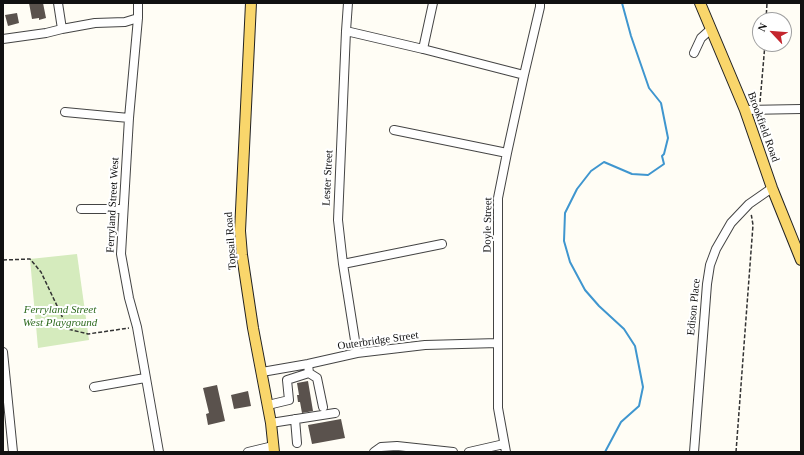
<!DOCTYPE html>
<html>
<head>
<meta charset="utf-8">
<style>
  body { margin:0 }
  #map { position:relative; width:804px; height:455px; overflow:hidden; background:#fffdf5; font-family:"Times New Roman",serif }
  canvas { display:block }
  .frame { position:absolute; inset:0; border:4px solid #111; pointer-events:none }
  .north { position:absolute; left:752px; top:12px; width:40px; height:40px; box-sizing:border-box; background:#fff; border:1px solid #a0a0a0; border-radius:50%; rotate:296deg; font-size:11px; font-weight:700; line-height:16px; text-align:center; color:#111 }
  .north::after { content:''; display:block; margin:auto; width:14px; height:18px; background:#c4262e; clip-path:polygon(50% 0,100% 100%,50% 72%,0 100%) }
</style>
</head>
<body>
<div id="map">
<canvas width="804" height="455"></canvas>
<div class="frame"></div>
<div class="north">N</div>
</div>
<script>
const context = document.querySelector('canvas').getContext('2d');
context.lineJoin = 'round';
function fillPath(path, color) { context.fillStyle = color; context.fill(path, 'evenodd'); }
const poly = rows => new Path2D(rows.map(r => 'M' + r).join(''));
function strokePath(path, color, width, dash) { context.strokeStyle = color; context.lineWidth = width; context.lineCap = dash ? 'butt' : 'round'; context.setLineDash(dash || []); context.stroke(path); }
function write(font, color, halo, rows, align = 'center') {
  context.font = font + ' "Times New Roman",serif'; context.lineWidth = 4; context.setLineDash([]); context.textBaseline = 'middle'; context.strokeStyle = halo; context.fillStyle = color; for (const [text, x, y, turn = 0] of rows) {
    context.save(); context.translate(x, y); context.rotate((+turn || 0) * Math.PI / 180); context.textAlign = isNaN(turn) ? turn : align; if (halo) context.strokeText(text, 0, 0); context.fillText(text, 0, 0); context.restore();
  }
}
const green = poly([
  [77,254,89,340,38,348,30,259]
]);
const stream = poly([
  [605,452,621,422,639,406,643,387,635,346,624,329,599,306,585,290,570,262,564,241,565,213,577,189,591,171,604,162,632,174,648,175,664,164,662,156,664,154,668,138,661,103,649,88,631,36,622,3]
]);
const building = poly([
  [29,3,43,3,46,18,39,20,39,18,32,19],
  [17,13,19,23,8,26,5,15],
  [308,381,313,411,302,413,300,402,298,402,297,395,299,395,297,383],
  [217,385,225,421,208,425,206,414,209,413,203,388],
  [248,391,251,406,234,409,231,395],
  [341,419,345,438,312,444,308,425]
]);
const path = poly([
  [766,20,767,3],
  [760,102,765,44],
  [3,260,30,259,41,272,68,329,88,334,129,328],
  [736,452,753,225,751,213]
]);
const minor = poly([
  [58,3,62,29],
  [138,3,138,18,129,118,121,254,129,298,137,327,159,452],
  [348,3,346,31,338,220,343,264,357,353],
  [346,31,423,49,524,75],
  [3,39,46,33,62,29,95,23,125,22,138,18],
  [423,49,433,3],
  [694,53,701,38,711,29],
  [745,110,801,109],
  [65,112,129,118],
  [394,130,507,153],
  [81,209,123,209],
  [343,264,442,244],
  [3,352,13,452],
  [262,372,308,364,357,353,425,345,498,343],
  [309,373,317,378,323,407],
  [94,387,145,378],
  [268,405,289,400,287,380,309,373,308,364],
  [295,419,297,443],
  [271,423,335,413],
  [248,452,273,446],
  [374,452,381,447,397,446,453,452],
  [469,452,504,444],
  [506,452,498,408,498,198,507,153,524,75,540,7,540,3],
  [694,452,707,284,710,265,716,249,731,223,749,204,772,188]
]);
const major = poly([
  [251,3,240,231,242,255,253,328,271,423,274,452],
  [700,3,745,110,772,188,801,260]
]);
const streetNames = [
  ["Brookfield Road",763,127,70],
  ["Lester Street",328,178,-87],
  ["Ferryland Street West",113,205,-87],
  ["Doyle Street",488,225,-89],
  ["Topsail Road",231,241,-94],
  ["Edison Place",694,307,-84],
  ["Outerbridge Street",378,341,-8]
];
const parkNames = [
  ["Ferryland Street",60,310],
  ["West Playground",60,323]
];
fillPath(green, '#d5ebbd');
strokePath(stream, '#3f96cf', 2);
fillPath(building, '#5a524d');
strokePath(minor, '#444', 10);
strokePath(major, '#222', 12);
strokePath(path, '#333', 1.5, [4, 2]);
strokePath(minor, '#fff', 8);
strokePath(major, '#f9d66b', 10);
write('11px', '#111', '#fff', streetNames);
write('italic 11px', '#2f6b1f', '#fff', parkNames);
</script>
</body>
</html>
